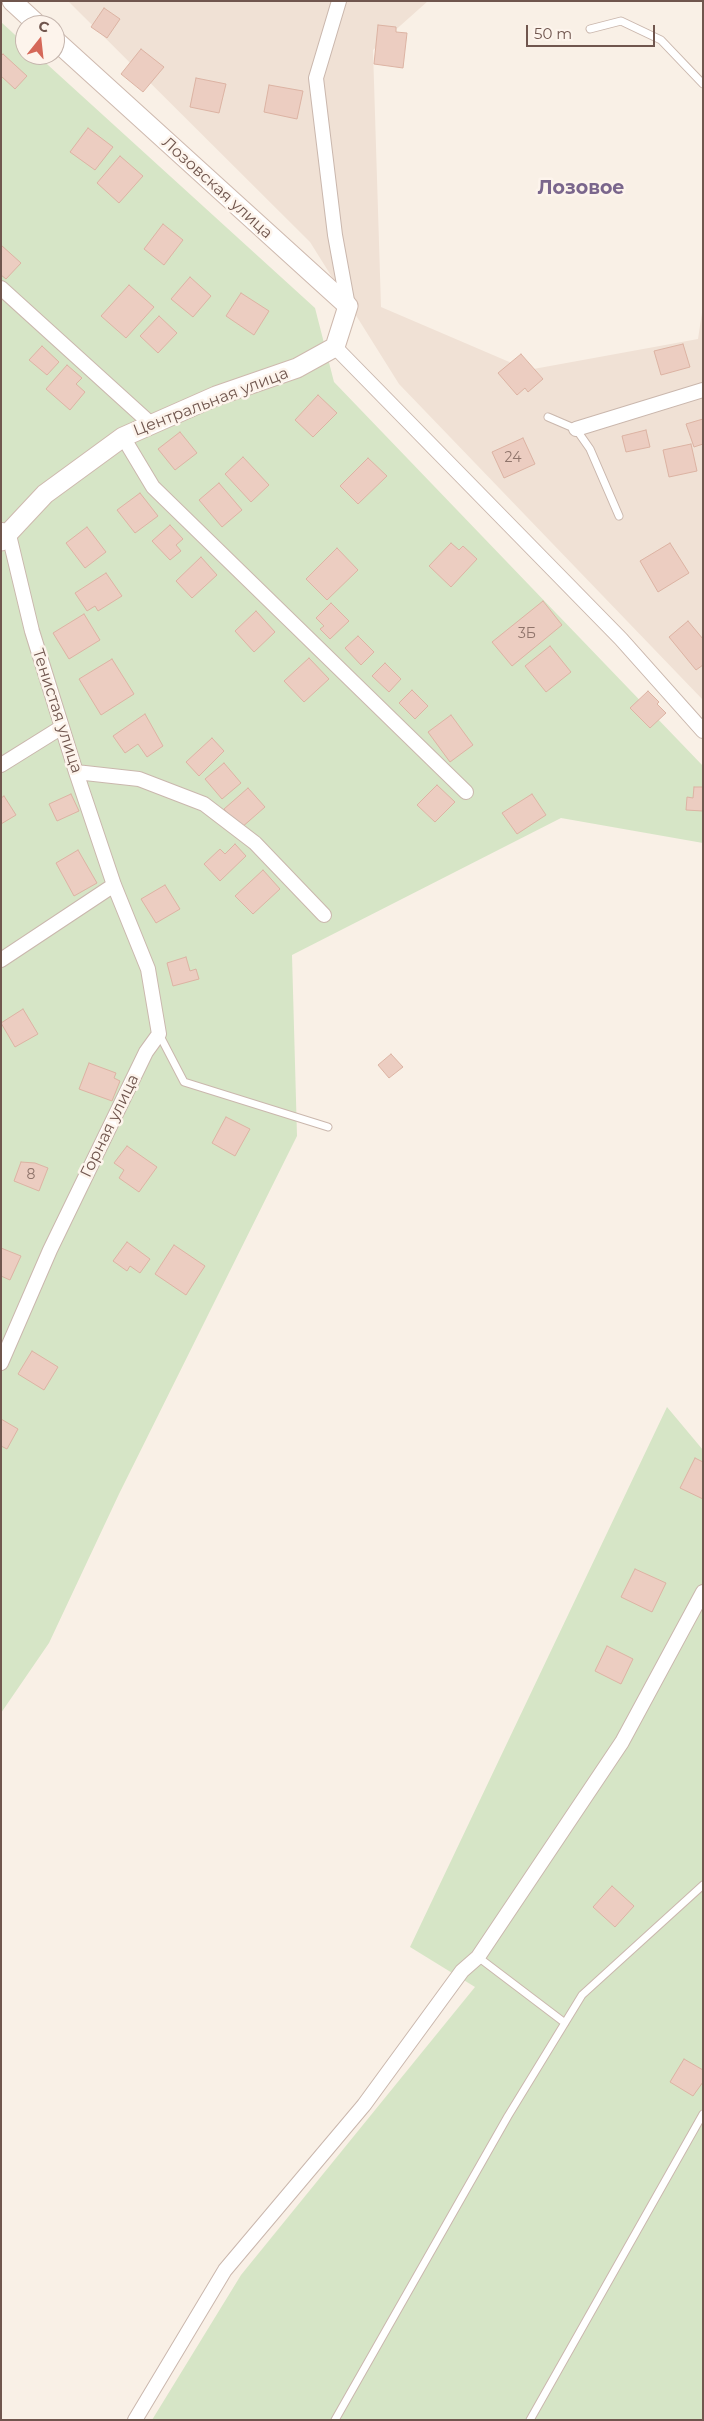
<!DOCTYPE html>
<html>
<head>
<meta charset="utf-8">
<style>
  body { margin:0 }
  #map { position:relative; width:704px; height:2421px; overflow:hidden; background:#f9f0e6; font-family:Montserrat,sans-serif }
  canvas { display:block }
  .frame { position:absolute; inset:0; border:2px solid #70564e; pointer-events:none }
  .north { position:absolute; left:15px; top:15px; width:50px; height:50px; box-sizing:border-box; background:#fdf4ec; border:1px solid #c5b5ad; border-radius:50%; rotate:16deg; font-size:14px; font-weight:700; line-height:20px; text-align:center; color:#70564e }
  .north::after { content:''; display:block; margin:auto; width:18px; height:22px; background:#d56859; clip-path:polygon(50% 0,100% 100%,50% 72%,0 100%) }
  .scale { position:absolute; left:526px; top:25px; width:129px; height:22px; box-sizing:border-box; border:2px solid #70564e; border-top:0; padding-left:6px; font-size:15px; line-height:18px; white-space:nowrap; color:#70564e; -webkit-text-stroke:4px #fdf4ec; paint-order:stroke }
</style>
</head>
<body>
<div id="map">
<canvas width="704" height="2421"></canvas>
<div class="frame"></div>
<div class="north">С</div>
<div class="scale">50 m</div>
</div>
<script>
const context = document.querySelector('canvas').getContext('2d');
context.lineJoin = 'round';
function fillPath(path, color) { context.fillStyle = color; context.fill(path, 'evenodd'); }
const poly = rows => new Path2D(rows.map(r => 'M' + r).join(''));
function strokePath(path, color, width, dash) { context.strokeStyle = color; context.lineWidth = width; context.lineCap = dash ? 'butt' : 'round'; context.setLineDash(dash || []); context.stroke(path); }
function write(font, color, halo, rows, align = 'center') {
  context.font = font + ' Montserrat,sans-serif'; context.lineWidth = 5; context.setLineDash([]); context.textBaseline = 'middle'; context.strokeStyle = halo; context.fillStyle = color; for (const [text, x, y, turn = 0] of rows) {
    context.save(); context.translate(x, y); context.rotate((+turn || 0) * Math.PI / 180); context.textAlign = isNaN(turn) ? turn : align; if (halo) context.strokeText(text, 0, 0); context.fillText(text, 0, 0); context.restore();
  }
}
const residential = poly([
  [68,1,428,1,373,50,381,307,528,370,698,339,703,306,703,700,399,384,310,242]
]);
const green = poly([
  [1,22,25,44,25,55,37,55,315,308,334,382,703,766,703,843,561,818,292,955,297,1136,119,1494,49,1643,1,1713],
  [667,1407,703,1450,703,2420,152,2420,241,2275,475,1987,410,1947]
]);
const building = poly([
  [104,8,120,19,107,38,91,27,104,8],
  [378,25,396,27,396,32,407,33,403,68,374,64,378,25],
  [141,49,164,67,143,92,121,74,141,49],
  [3,54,27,76,15,89,1,76,1,56,3,54],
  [196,78,226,84,219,113,190,107,196,78],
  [269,85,303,91,297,119,264,112,269,85],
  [88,128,113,147,95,170,70,152,88,128],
  [120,156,143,176,119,203,97,183,120,156],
  [163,224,183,240,164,265,144,249,163,224],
  [1,245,21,263,6,279,1,275,1,245],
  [190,277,211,296,193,317,171,299,190,277],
  [129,285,154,307,126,338,101,316,129,285],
  [241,293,269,311,254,335,226,316,241,293],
  [159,316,177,333,158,353,140,336,159,316],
  [683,344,690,367,661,375,654,351,683,344],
  [42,346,59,362,47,375,29,360,42,346],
  [521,354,543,379,528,392,525,388,517,395,498,373,521,354],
  [67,365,82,378,76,384,85,392,70,410,46,389,67,365],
  [318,395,337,413,313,437,295,420,318,395],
  [703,419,703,444,694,447,686,424,703,419],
  [646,430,650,447,626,452,622,436,646,430],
  [180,432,197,453,175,470,158,449,180,432],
  [523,438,535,464,504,478,492,452,523,438],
  [691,444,697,471,669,477,663,450,691,444],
  [243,457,269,485,251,502,225,474,243,457],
  [368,458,387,476,358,504,340,486,368,458],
  [219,483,242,510,222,527,199,500,219,483],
  [140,493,158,516,135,533,117,510,140,493],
  [170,525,183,539,176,545,181,551,170,560,152,541,170,525],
  [87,527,106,552,85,568,66,543,87,527],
  [451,543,459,550,463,546,477,559,451,587,429,566,451,543],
  [670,543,689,573,658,592,640,561,670,543],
  [337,548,358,570,327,600,306,579,337,548],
  [201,557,217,575,192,598,176,581,201,557],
  [106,573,122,596,98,611,95,606,87,611,75,593,106,573],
  [543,601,562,625,512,666,492,642,543,601],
  [331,603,349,621,330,639,320,629,324,626,316,618,331,603],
  [256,611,275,632,254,652,235,631,256,611],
  [84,614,100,640,69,659,53,633,84,614],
  [688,621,703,639,703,665,696,670,669,637,688,621],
  [358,636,374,652,361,665,345,648,358,636],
  [550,646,571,672,546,692,525,666,550,646],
  [309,658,329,679,304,702,284,681,309,658],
  [112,659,134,694,101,715,79,679,112,659],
  [385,663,401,679,389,692,372,676,385,663],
  [412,690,428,706,415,719,399,703,412,690],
  [648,691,659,702,657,704,666,713,650,728,630,708,648,691],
  [145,714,163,746,147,757,138,744,125,753,113,736,145,714],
  [451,715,473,745,450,762,428,732,451,715],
  [212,738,224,751,199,776,186,762,212,738],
  [224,763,241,783,222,799,205,779,224,763],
  [437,785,455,802,435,822,417,805,437,785],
  [694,787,703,787,703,811,686,810,687,797,693,798,694,787],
  [248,788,265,807,241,828,224,809,248,788],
  [71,794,79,811,57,821,49,804,71,794],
  [532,794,546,815,517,834,502,813,532,794],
  [4,796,16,815,1,824,1,798,4,796],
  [235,844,246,856,220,881,204,864,220,849,225,854,235,844],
  [78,850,97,883,74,896,56,863,78,850],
  [263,870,280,889,253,914,235,896,263,870],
  [165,885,180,909,156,923,141,899,165,885],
  [186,957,190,971,196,969,199,979,173,986,167,963,186,957],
  [23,1009,38,1034,15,1047,1,1023,23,1009],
  [391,1054,403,1067,389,1078,378,1065,391,1054],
  [89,1063,116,1073,114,1078,120,1081,112,1101,79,1089,89,1063],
  [226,1117,250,1129,235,1156,212,1143,226,1117],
  [127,1146,157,1167,139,1192,119,1178,124,1170,114,1163,127,1146],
  [21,1162,35,1163,48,1168,39,1191,14,1181,21,1162],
  [127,1242,150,1259,140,1273,130,1266,127,1271,113,1261,127,1242],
  [174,1245,205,1266,186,1295,155,1274,174,1245],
  [1,1248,21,1256,10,1280,1,1276,1,1248],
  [32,1351,58,1367,44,1390,18,1374,32,1351],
  [1,1419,18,1429,7,1449,1,1446,1,1419],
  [695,1458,703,1462,703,1499,680,1488,695,1458],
  [635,1569,666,1583,652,1612,621,1597,635,1569],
  [607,1646,633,1659,621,1684,595,1671,607,1646],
  [612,1886,634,1906,615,1927,593,1907,612,1886],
  [684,2059,703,2070,703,2082,693,2096,670,2082,684,2059]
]);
const lane = poly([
  [590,29,621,21,661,40,703,84],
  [548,417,576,429,590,449,619,516],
  [159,1034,184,1082,328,1127],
  [478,1957,565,2023],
  [335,2420,508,2116,582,1995,703,1885],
  [530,2420,703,2114]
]);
const street = poly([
  [339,1,316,78,335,235,348,306],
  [1,288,151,424],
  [335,347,621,639,703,731],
  [576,429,703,390],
  [123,437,153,487,466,792],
  [1,765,62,727],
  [76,772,139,779,204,804,255,843,324,915],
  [1,960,114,885],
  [1,1363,50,1250,146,1052,159,1034,148,969,114,885,76,772,32,631,9,535,2,530],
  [135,2420,225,2270,364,2105,462,1971,478,1957,622,1742,703,1592]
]);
const secondary = poly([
  [12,1,38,25],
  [1,541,45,494,123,437,216,396,297,368,335,347,348,306,55,40]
]);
const numberNames = [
  ["24",513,458],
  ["3Б",527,634],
  ["8",31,1175]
];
const streetNames = [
  ["Лозовская улица",217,188,42],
  ["Центральная улица",211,402,-21],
  ["Тенистая улица",57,711,72],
  ["Горная улица",110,1126,-64]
];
const quarterNames = [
  ["Лозовое",581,188]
];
fillPath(residential, '#f0e1d5');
fillPath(green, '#d6e5c6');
fillPath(building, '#eccdc1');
strokePath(building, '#dcb3a3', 1);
strokePath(lane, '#cab7ad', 9);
strokePath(street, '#cab7ad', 16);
strokePath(secondary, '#ceb9ae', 21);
strokePath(lane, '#fff', 7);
strokePath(street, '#fff', 14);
strokePath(secondary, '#fff', 19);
write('14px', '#8f746b', null, numberNames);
write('16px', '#70564e', '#fdf4ec', streetNames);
write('bold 19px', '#7a668c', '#fdf4ec', quarterNames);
</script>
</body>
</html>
